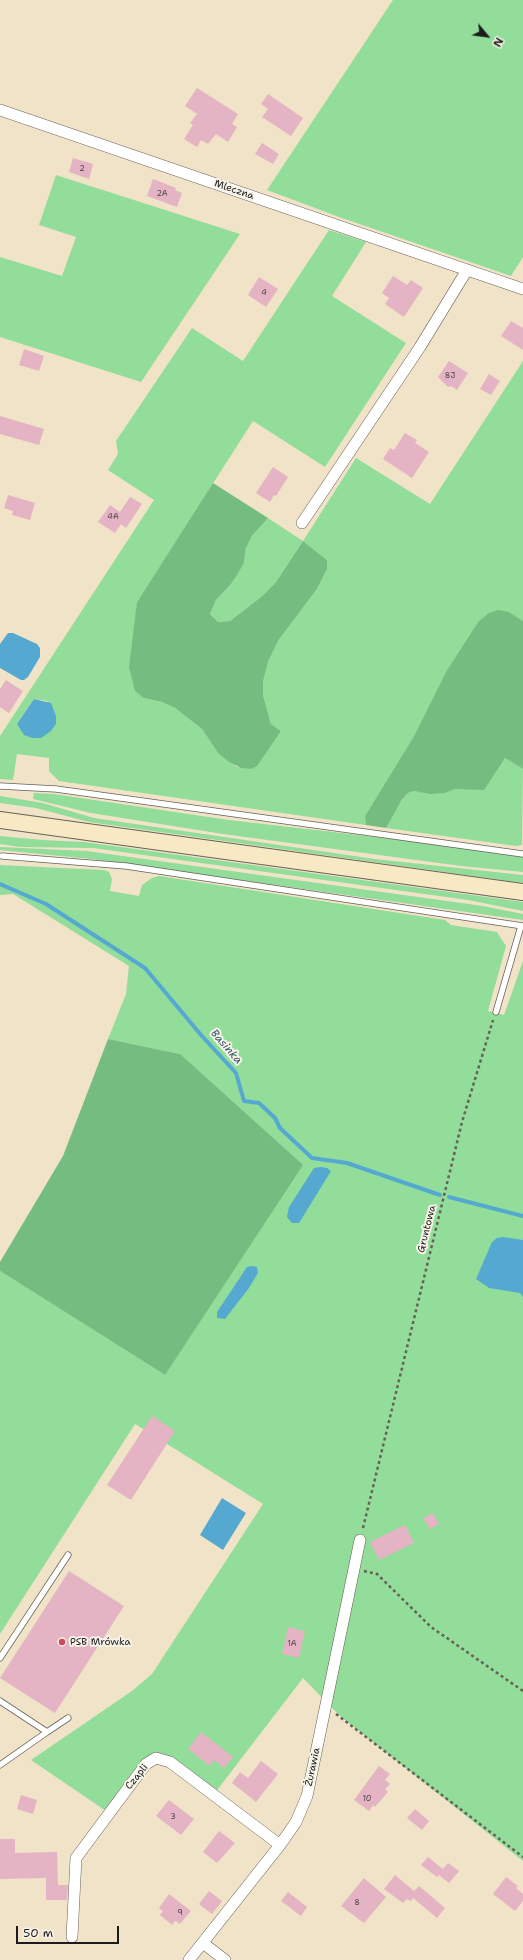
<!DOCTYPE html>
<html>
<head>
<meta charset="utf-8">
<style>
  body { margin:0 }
  #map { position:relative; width:523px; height:1960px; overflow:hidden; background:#f1e3c7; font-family:"Shantell Sans",sans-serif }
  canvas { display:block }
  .north { position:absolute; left:467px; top:16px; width:40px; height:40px; -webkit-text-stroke:3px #f7f3e8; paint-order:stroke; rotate:119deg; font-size:11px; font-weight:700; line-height:16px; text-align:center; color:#1c1c1c }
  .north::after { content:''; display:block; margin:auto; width:14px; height:18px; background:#1c1c1c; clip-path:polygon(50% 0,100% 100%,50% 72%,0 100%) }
  .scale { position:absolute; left:16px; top:1926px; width:103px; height:18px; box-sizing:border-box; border:2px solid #1c1c1c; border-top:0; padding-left:5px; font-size:12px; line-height:14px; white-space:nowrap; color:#1c1c1c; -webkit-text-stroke:3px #f7f3e8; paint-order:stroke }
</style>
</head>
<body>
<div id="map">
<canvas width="523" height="1960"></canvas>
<div class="north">N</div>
<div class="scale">50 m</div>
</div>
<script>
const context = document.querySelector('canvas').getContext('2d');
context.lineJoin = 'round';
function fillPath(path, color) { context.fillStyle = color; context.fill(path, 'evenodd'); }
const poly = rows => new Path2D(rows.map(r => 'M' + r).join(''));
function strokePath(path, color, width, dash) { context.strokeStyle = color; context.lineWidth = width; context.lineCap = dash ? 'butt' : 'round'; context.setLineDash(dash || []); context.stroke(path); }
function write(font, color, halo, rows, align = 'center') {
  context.font = font + ' "Shantell Sans",sans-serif'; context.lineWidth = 4; context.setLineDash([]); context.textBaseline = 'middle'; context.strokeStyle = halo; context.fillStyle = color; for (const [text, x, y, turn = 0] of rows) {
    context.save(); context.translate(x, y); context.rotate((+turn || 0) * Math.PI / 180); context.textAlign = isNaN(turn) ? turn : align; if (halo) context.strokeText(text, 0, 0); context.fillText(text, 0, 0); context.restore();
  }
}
const green = poly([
  [393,0,523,0,523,257,511,276,339,217,267,190],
  [56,175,240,234,141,382,0,337,0,257,62,276,76,237,39,225],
  [329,230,366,242,332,296,406,343,325,467,253,421,137,602,136,620,144,698,162,702,175,708,202,729,218,753,237,767,251,769,281,731,271,724,263,695,263,682,268,662,278,641,317,589,327,569,327,560,303,541,276,582,261,597,230,621,218,622,210,614,216,600,231,584,244,563,246,548,252,536,268,518,303,541,356,458,430,504,523,361,523,621,509,612,478,622,446,673,414,736,365,816,366,825,59,781,49,771,49,758,17,754,13,780,0,779,0,736,154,500,108,470,118,454,116,441,192,328,243,361],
  [34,699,47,701,56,716,56,724,51,731,17,724],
  [505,758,523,769,522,845,516,846,386,828,394,810,408,793,414,791,445,793,455,789,468,789],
  [34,793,54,794,229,820,523,854,523,872,461,866,223,834,91,813,33,799],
  [0,796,43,803,94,818,375,859,523,875,523,883,89,822,36,808,0,803],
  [0,836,43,840,84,842,523,902,523,911,468,900,93,848,20,847,0,844],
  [0,847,87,851,483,906,523,914,523,920,91,859,0,850],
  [0,865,104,870,109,872,112,879,110,891,139,896,142,885,152,878,159,876,445,920,451,925,497,932,506,946,488,1011,504,1015,523,961,523,1861,340,1716,303,1678,211,1798,156,1758,109,1813,31,1760,132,1691,152,1674,263,1504,135,1424,0,1634,0,1271,165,1375,180,1054,108,1039,126,994,129,966,13,894,0,895]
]);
const forest = poly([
  [213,483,268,518,252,536,246,548,244,563,237,575,231,584,216,600,210,614,218,622,230,621,261,597,276,582,303,541,327,560,327,569,317,589,278,641,268,662,263,682,263,695,271,724,281,731,257,766,251,769,241,768,229,762,218,753,202,729,175,708,162,702,144,698,135,691,129,667,137,602],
  [498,610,509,612,523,621,523,769,505,758,484,790,455,789,445,793,431,794,414,791,408,793,401,801,386,828,366,825,365,816,414,736,446,672,478,622,489,613],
  [108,1039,180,1054,303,1165,165,1375,0,1271,0,1262,63,1156]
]);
const water = poly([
  [8,633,13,633,37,644,40,648,40,657,28,677,24,680,21,680,0,668,0,644],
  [34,699,51,703,56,716,56,724,51,731,41,738,32,738,24,735,17,724],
  [321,1167,327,1168,331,1171,299,1223,292,1223,287,1217,289,1207,314,1168],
  [503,1237,523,1240,523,1297,520,1293,489,1288,476,1279,492,1242,497,1238],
  [251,1266,257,1267,258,1273,249,1288,225,1319,217,1318,217,1312,247,1267],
  [222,1498,246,1513,223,1550,200,1535]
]);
const stream = poly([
  [0,884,46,904,145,968,201,1035,236,1073,244,1101,259,1103,275,1118,280,1128,312,1158,347,1163,440,1195],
  [449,1197,523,1216]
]);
const building = poly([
  [197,88,238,114,232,124,237,127,228,142,216,134,208,144,201,140,197,147,184,139,193,125,190,123,197,114,185,106],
  [268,94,303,118,291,136,262,117,268,109,261,104],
  [262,143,279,154,273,164,255,154],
  [73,158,93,164,89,179,69,172],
  [153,179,176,188,175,190,182,193,177,207,147,196],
  [393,276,407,285,411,280,423,288,404,317,385,304,389,298,382,293],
  [259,277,278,289,266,307,248,295],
  [511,321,523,328,523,350,501,336],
  [24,349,44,356,39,371,19,365],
  [449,361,468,373,457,390,451,386,448,387,438,377],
  [489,374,500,381,491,395,480,389],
  [0,416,44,429,39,445,0,434],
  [405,433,417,440,415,443,429,452,412,478,383,459,390,448,394,450],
  [273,467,288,477,276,496,274,495,270,502,256,493],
  [8,495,35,503,30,520,12,515,13,511,4,508],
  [130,497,142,504,126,528,121,524,115,533,98,522,110,505,120,512],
  [6,680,23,691,9,713,0,707,0,689],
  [152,1416,175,1431,131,1500,107,1485],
  [433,1513,439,1524,430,1529,423,1518],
  [405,1525,414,1543,379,1560,370,1542],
  [69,1571,124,1606,55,1713,0,1678],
  [288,1627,305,1631,299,1658,282,1654],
  [201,1732,233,1757,224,1768,214,1760,210,1766,188,1749],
  [261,1761,278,1774,256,1802,232,1783,240,1772,248,1778],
  [379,1766,390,1774,385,1780,390,1784,385,1789,388,1792,375,1807,373,1805,369,1811,354,1800],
  [21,1795,37,1800,33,1814,17,1809],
  [169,1800,194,1819,181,1835,156,1816],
  [415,1809,429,1821,422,1830,407,1818],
  [219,1831,235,1843,217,1863,203,1852],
  [0,1839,15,1839,15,1853,57,1852,58,1885,68,1885,67,1900,46,1900,46,1878,0,1879],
  [428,1857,443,1869,448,1863,459,1871,449,1883,439,1875,437,1877,421,1865],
  [395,1875,414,1891,419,1886,445,1908,437,1918,413,1898,411,1901,407,1899,403,1903,384,1889],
  [506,1877,518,1886,516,1888,523,1894,523,1901,515,1911,493,1894],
  [364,1878,386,1897,364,1923,341,1906],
  [209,1891,222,1901,212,1914,199,1904],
  [288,1892,307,1907,301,1916,281,1901],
  [169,1894,191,1911,180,1924,175,1921,172,1925,160,1915,163,1911,159,1908]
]);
const path = poly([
  [363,1528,462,1122,493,1020],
  [364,1571,377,1574,431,1627,523,1691],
  [336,1714,523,1857]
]);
const service = poly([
  [0,786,56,789,523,854],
  [2,856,126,866,523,926],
  [496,1012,521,926],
  [0,1658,68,1555],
  [0,1701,47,1732,0,1765],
  [47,1732,68,1718]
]);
const minor = poly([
  [0,110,523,289],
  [302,523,420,347,467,270],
  [72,1937,76,1858,146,1764,156,1758,170,1762,280,1845],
  [203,1943,225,1960],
  [189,1960,280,1845,296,1822,307,1796,360,1540]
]);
const secondary = poly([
  [0,820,523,892]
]);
const markers = [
  [62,1642,4,"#d1495b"]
];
const numberNames = [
  ["2",82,169],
  ["2A",162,194],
  ["4",264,293],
  ["8J",450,376],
  ["4A",113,517],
  ["1A",292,1644],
  ["10",367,1799],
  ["3",173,1817],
  ["8",357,1903],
  ["9",180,1913]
];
const streetNames = [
  ["Mleczna",234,190,19],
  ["Gruntowa",427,1229,-76],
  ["Żurawia",313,1767,-78],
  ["Czapli",137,1777,-51]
];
const poiNames = [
  ["PSB Mrówka",70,1642]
];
const waterNames = [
  ["Basinka",226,1047,49]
];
fillPath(green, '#92dd99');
fillPath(forest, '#75bc81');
fillPath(water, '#55a9d1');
strokePath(stream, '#55a9d1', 4);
fillPath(building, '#e4b3c4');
strokePath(service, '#676258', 7);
strokePath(minor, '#676258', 12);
strokePath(secondary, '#676258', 18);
strokePath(path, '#676258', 2.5, [3, 3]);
strokePath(service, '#fff', 5.5);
strokePath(minor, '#fff', 11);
strokePath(secondary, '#f7e9c3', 16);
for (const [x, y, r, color] of markers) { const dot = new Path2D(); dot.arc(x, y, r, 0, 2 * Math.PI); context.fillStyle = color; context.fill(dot); strokePath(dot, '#f7f3e8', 1.5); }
write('8px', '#4e4246', null, numberNames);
write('10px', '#1c1c1c', '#f7f3e8', streetNames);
write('10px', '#1c1c1c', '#f7f3e8', poiNames, 'left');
write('italic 11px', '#365b6d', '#f7f3e8', waterNames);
</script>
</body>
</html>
